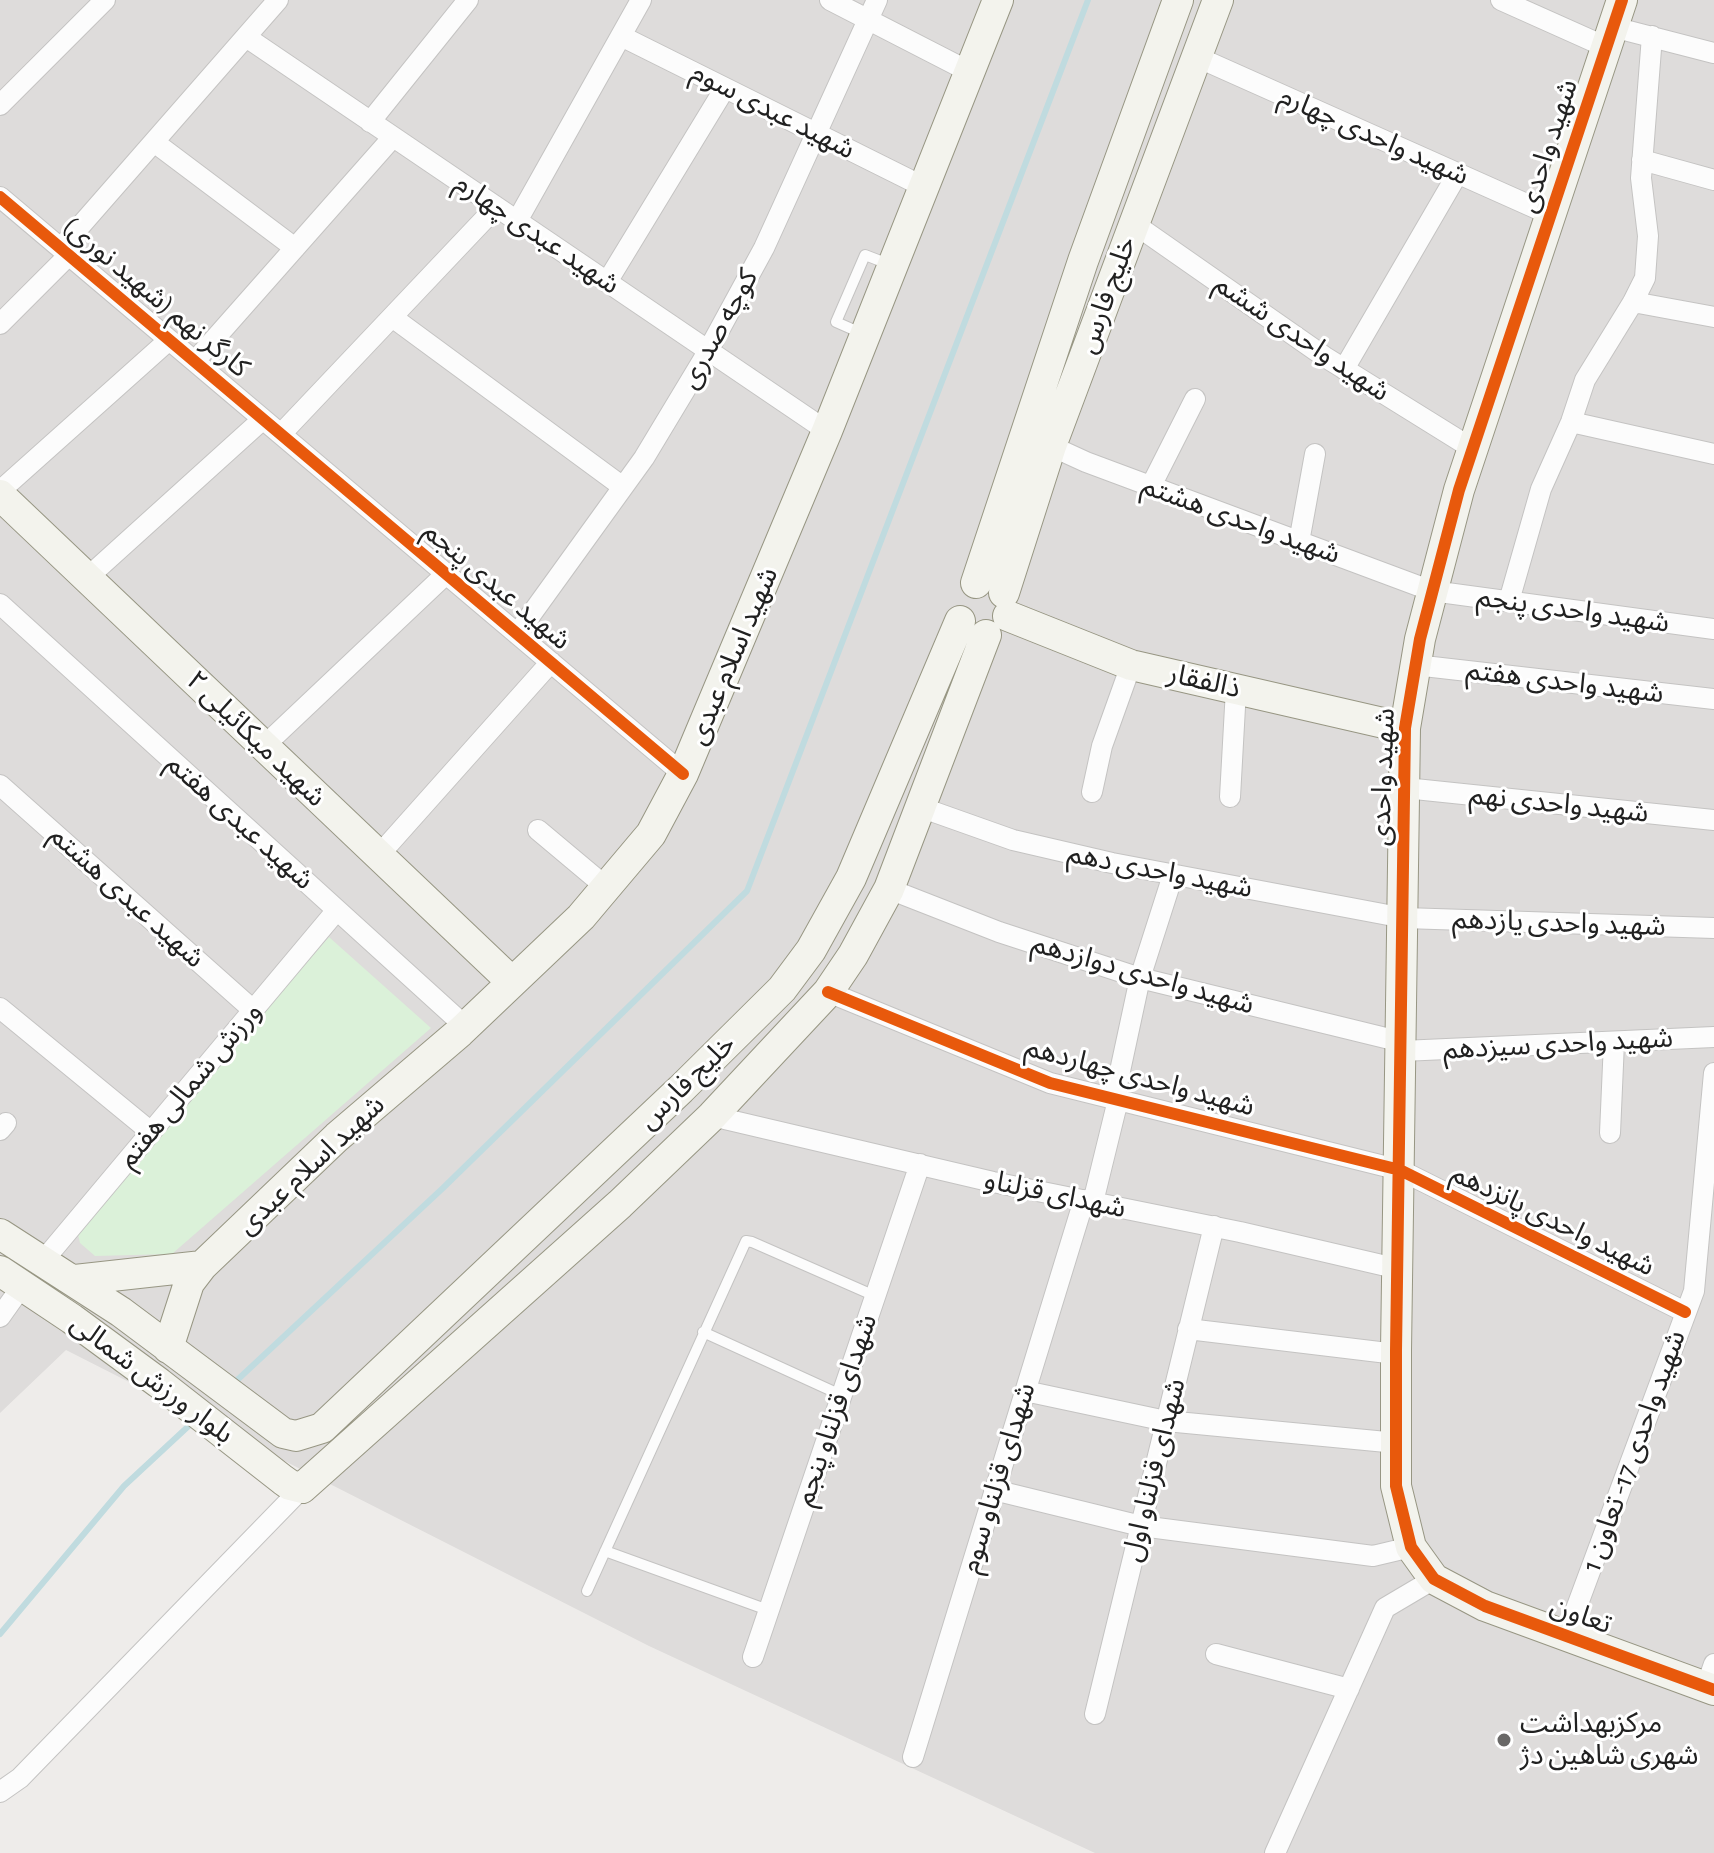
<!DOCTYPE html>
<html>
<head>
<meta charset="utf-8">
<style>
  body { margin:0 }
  canvas { display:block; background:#eeecea }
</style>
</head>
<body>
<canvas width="1714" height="1853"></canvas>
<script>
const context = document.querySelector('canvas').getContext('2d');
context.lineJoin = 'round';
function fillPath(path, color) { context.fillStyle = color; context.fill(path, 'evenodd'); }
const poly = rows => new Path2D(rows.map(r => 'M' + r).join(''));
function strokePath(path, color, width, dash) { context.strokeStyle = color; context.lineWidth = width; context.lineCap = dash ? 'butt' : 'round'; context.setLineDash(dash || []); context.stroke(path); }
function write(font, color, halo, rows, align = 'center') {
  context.font = font + ' "Alegreya Sans","Noto Sans Arabic",sans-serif'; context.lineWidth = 6; context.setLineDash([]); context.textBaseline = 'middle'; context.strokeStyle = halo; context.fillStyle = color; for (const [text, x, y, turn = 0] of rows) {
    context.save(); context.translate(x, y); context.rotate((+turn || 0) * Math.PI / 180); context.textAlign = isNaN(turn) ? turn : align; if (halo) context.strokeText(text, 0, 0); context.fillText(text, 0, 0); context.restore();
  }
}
const residential = poly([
  [0,0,1714,0,1714,1853,1095,1853,649,1646,66,1350,0,1413]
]);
const park = poly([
  [329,937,431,1028,172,1254,95,1256,80,1243,76,1226]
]);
const stream = poly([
  [234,1383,443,1188,747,891,1088,0],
  [0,1634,124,1486,194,1421]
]);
const lane = poly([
  [861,333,836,322,865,255,891,265],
  [703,1332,841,1395],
  [605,1551,768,1610],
  [587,1591,746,1241,752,1242,875,1296]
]);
const street = poly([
  [830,0,970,72],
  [1501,0,1606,47],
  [1613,27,1714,53],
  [621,36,924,187],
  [246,37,827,431],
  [1197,57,1551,215],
  [0,105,105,0],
  [370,122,468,0],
  [154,142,295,248],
  [1642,160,1714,180],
  [0,197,683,774],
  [517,221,641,0],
  [1133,223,1325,357,1473,449],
  [61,248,278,0],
  [607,282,725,88],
  [1633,302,1714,317],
  [392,317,623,487],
  [0,324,69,255],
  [195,361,393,137],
  [1344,369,1458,173],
  [1571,422,1714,454],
  [281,434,496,207],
  [1051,446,1086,462,1432,591,1714,629],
  [1151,486,1195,399],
  [0,491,169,340],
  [1299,542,1315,454],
  [87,578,263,419],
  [1509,601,1541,489,1571,422,1585,380,1633,302,1645,278,1648,236,1641,178,1652,36],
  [0,604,466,1027],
  [517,634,644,458,703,360,764,248,877,0],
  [1415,665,1714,699],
  [264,746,446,574],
  [0,785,253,1010],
  [1405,788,1714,820],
  [1092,792,1102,746,1131,665],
  [1230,797,1236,689],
  [920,807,1013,840,1112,863,1404,918,1714,928],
  [538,830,606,887],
  [379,855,551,662],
  [889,889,999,932,1140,978,1402,1042],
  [828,992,1050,1083,1400,1170,1685,1312],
  [0,1008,151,1132],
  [1402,1051,1714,1037],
  [1114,1099,1140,978,1173,875],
  [712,1116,993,1182,1240,1232,1399,1269],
  [0,1130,6,1123],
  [1610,1133,1614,1042],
  [1093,1202,1118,1100],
  [43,1261,337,910],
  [0,1317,22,1286],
  [1188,1329,1396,1354],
  [1025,1391,1166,1421,1397,1443],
  [994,1490,1141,1526,1373,1556,1411,1547],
  [1566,1636,1694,1291,1714,1073],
  [1216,1654,1349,1689],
  [753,1657,920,1164],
  [1706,1687,1714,1664],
  [1095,1714,1214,1226],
  [913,1757,1084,1200],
  [0,1792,20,1778,302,1488],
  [1275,1853,1385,1608,1434,1579]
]);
const secondary = poly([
  [1622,0,1459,490,1420,639,1405,728,1396,1350,1396,1486,1411,1547,1434,1579,1485,1606,1714,1690],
  [0,495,512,982],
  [976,583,1083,261,1178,0],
  [1004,593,1051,446,1218,0],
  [1008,616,1131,665,1405,728],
  [0,1234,121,1312,283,1433,296,1436,322,1428,681,1089,782,989,811,950,851,878,960,621],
  [0,1271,72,1319,159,1383,283,1480,290,1485,302,1488,620,1204,712,1116,828,992,853,955,889,889,986,635],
  [75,1280,202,1266],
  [168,1348,189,1283,202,1266,337,1137,460,1032,581,917,651,834,683,774,827,431,998,0]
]);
const cycleway = poly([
  [1622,0,1459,490,1420,639,1405,728,1396,1350,1396,1486,1411,1547,1434,1579,1485,1606,1714,1690],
  [0,197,683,774],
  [828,992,1050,1083,1400,1170,1685,1312]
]);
const markers = [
  [1504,1740,8,"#696867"]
];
const streetNames = [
  ["شهید عبدی سوم",773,111,27],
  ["شهید واحدی چهارم",1374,136,24],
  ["شهید واحدی",1548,146,-72],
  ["شهید عبدی چهارم",537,234,34],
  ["خلیج فارس",1107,295,-70],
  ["کارگر نهم (شهید نوری)",156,297,40],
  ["کوچه صدری",719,329,-61],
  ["شهید واحدی ششم",1302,338,34],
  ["شهید واحدی هشتم",1241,520,20],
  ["شهید عبدی پنجم",497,586,40],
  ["شهید واحدی پنجم",1573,610,8],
  ["شهید اسلام عبدی",733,656,-67],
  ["ذالفقار",1204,681,13],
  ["شهید واحدی هفتم",1565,682,7],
  ["شهید میکائیلی ۲",256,739,44],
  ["شهید واحدی",1383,777,-88],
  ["شهید واحدی نهم",1559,804,6],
  ["شهید عبدی هفتم",240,822,42],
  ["شهید واحدی دهم",1160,871,11],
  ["شهید عبدی هشتم",127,897,42],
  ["شهید واحدی یازدهم",1559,923,2],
  ["شهید واحدی دوازدهم",1143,974,16],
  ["شهید واحدی سیزدهم",1558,1044,-3],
  ["شهید واحدی چهاردهم",1140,1077,15],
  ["خلیج فارس",687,1082,-44],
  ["ورزش شمالی هفتم",190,1085,-50],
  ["شهید اسلام عبدی",311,1165,-43],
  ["شهدای قزلناو",1055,1194,12],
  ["شهید واحدی پانزدهم",1553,1220,26],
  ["بلوار ورزش شمالی",152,1379,37],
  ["شهدای قزلناو پنجم",836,1410,-71],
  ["شهید واحدی 17- تعاون 1",1634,1451,-70],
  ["شهدای قزلناو اول",1154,1470,-76],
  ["شهدای قزلناو سوم",998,1478,-73],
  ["تعاون",1581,1615,20]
];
const poiNames = [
  ["مرکزبهداشت",1520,1724],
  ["شهری شاهین دژ",1520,1756]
];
fillPath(residential, '#dedcdb');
fillPath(park, '#dbf1d9');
strokePath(stream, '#c0dbdf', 6);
strokePath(lane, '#c4c3c2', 12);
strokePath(street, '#c4c3c2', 22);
strokePath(secondary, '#979683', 32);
strokePath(lane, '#fcfcfc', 10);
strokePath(street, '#fcfcfc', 20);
strokePath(secondary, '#f3f3ed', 30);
strokePath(cycleway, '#e8590c', 12);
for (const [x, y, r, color] of markers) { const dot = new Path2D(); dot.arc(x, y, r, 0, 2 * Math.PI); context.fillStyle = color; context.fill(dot); strokePath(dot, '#fff', 3); }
write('28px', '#212121', '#fff', streetNames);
write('28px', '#212121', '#fff', poiNames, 'left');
</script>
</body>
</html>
